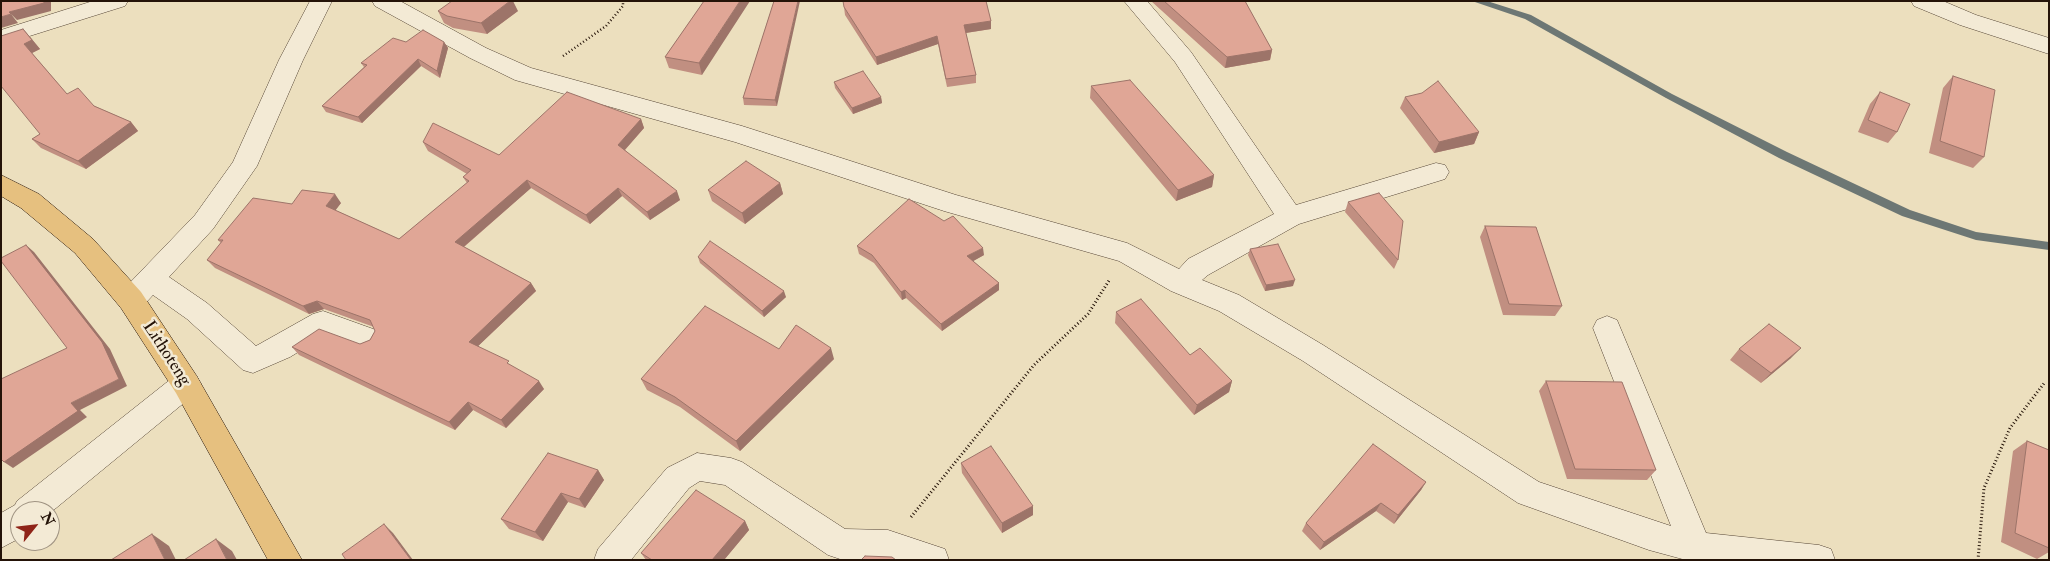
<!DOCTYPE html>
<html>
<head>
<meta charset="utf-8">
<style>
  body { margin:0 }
  #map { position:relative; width:2050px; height:561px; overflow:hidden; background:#ecdfbe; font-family:"IM FELL Double Pica",serif }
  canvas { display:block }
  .frame { position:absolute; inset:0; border:2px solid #241308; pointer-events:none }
  .north { position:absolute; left:10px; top:501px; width:50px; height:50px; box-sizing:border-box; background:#f3ead5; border:1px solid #a09483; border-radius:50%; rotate:61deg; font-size:14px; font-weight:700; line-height:20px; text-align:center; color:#241308 }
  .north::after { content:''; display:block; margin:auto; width:18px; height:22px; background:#8f2418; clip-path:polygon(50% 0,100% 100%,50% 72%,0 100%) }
</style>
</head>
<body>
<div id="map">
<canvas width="2050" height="561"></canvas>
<div class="frame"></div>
<div class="north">N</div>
</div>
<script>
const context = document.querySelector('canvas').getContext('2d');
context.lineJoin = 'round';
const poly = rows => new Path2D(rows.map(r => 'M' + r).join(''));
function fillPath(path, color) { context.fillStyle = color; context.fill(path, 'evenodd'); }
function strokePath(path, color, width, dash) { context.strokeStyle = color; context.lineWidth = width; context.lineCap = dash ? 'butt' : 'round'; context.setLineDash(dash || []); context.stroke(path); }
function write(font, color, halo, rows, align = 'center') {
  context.font = font + ' "IM FELL Double Pica",serif'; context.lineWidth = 5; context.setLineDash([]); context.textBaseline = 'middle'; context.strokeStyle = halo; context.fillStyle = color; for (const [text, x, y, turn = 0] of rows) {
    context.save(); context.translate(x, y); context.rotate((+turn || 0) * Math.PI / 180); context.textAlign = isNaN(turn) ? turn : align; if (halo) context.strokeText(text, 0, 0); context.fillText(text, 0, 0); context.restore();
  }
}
const stream = poly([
  [1472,1,1487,1,1531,15,1672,94,1787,152,1910,210,1976,232,2049,242,2049,250,1976,240,1902,216,1779,158,1666,98,1525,19,1472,1]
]);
const pathFar1 = poly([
  [563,56,606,26,623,6,623,1]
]);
const path = poly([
  [911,517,1034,365,1088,314,1110,279],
  [1978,560,1984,488,2010,428,2045,382]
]);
const minor = poly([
  [93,1,128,1,125,6,1,45,1,30,93,1],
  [310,1,332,1,303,60,257,166,213,229,169,277,207,303,256,346,313,314,323,311,376,330,380,338,376,346,366,350,326,335,290,357,253,373,243,370,187,319,153,295,141,308,131,311,121,308,117,300,121,292,195,215,233,162,279,60,310,1],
  [372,1,400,1,486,48,531,68,742,126,956,195,1127,243,1179,269,1188,259,1274,214,1175,62,1124,1,1147,1,1191,52,1296,205,1436,163,1445,165,1449,172,1445,179,1299,224,1208,275,1202,280,1239,295,1323,345,1539,482,1671,526,1593,328,1597,320,1607,316,1617,320,1706,533,1819,545,1831,549,1835,560,1686,560,1649,550,1518,503,1303,361,1219,311,1171,291,1119,261,944,211,735,142,515,80,470,58,375,6,372,1],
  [1911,1,1943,1,1976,15,2049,38,2049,54,1960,25,1914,6,1911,1],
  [186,372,196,375,201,384,196,393,50,513,20,511,20,538,1,548,1,513,15,505,17,501,176,375,186,372],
  [697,453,731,458,742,462,845,529,888,530,945,549,949,560,840,559,828,555,725,485,700,481,689,488,631,560,594,560,598,549,667,468,697,453]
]);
const major = poly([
  [1,175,39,194,93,239,141,292,196,375,302,560,268,560,176,393,121,308,75,253,21,208,1,196,1,175]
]);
const wall = poly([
  [704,1,702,75,669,68,665,57],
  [774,1,777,106,744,105,743,98],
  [1151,1,1245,1,1272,50,1270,60,1225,68],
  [844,7,991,21,991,29,966,33,976,75,976,83,947,87,938,44,877,65,845,15],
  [438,11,518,11,487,34,453,28,444,23],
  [23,29,40,49,32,53,67,94,131,122,138,131,86,169,41,148,32,139,40,134],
  [406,42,444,42,448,48,440,78,421,66,362,123,326,112,322,106,364,67,361,63],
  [1953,76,1984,157,1973,168,1929,153,1943,88],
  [834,82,881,97,882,103,853,114,835,88],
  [1091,86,1214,175,1212,187,1176,201,1090,98],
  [1880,92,1897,132,1888,143,1858,132,1870,104],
  [1405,97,1479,132,1474,144,1434,153,1400,108],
  [641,119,644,128,625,150,680,200,650,220,622,196,590,224,531,188,464,247,531,283,536,291,478,346,512,366,544,389,506,428,473,410,455,430,299,355,292,347,360,344,370,340,375,331,374,327,324,309,309,314,215,268,207,260,221,243,218,240,292,204,341,203,335,210,399,239,467,183,463,177,467,174,428,151,423,142,499,155],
  [780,183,783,194,745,224,712,201,708,190],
  [1348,202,1398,260,1394,269,1345,212],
  [1485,226,1562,306,1555,316,1503,315,1480,237],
  [857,246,984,255,973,261,999,283,999,290,942,331,906,298,902,300,874,263,859,254],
  [1250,249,1293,286,1265,291,1248,255],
  [698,257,786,297,764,317,700,263],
  [1116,312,1190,355,1232,381,1229,392,1194,415,1115,323],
  [779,349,834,359,740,451,680,407,647,390,641,379],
  [1739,349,1791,358,1761,383,1730,360],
  [1546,381,1656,470,1647,480,1567,479,1539,391],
  [2027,441,2049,450,2049,552,2037,559,2001,542,2013,451],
  [961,463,1033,506,1033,515,1002,533,962,473],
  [598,470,604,480,585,508,568,502,543,541,509,529,501,519],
  [1426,482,1421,490,1394,524,1376,511,1320,550,1302,531,1306,523],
  [745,521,749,530,724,560,646,560,641,553]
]);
const shadedWall = poly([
  [44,1,51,1,51,11,17,20,9,12],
  [510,1,513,1,518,11,487,34,481,23],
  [740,1,750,1,702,75,699,63],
  [798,1,800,1,777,106,775,100],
  [11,14,18,23,1,28,1,17],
  [991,21,991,29,965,33,964,25],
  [23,29,31,38,40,49,32,53,24,44],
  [937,36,938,44,877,65,876,57],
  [444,42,448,48,440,78,437,71],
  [1272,50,1270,60,1225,68,1227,57],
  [418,59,421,66,362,123,358,117],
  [881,97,882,103,853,114,852,108],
  [641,119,644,128,622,153,618,145],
  [131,122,138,131,86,169,78,161],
  [1479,132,1474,144,1434,153,1439,142],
  [1214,175,1212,187,1176,201,1178,190],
  [527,180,531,188,460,250,455,242],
  [780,183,783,194,745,224,742,213],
  [618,188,622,196,590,224,586,215],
  [677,191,680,200,650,220,647,212],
  [335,194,341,203,332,215,326,206],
  [26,245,34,252,110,349,127,386,80,410,87,417,13,468,4,462,71,403,119,379],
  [983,248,984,255,968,264,967,256],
  [1295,280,1293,286,1265,291,1266,285],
  [531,283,536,291,474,350,469,342],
  [999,283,999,290,942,331,941,324],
  [905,290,906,298,902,300,901,292],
  [784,291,786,297,764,317,762,311],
  [317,301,324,309,309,314,303,306],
  [831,348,834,359,740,451,736,441],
  [1801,348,1791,358,1761,383,1771,373],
  [539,381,544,389,506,428,501,420],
  [1232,381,1229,392,1194,415,1197,405],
  [468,402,473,410,455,430,449,422],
  [598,470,604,480,585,508,579,499],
  [1426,482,1421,490,1394,524,1398,515],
  [561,493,568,502,543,541,535,532],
  [1381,503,1376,511,1320,550,1324,542],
  [1033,506,1033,515,1002,533,1002,523],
  [745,521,749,530,724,560,712,560],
  [384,524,393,533,413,560,411,560],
  [152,534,169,546,176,560,165,560],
  [216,539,232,551,237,560,227,560]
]);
const building = poly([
  [1,1,44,1,44,3,9,12,11,14,1,17,1,1],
  [452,1,510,1,481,23,447,16,438,11,452,1],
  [704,1,740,1,699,63,665,57,704,1],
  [774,1,798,1,775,100,743,98,774,1],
  [843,1,986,1,991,21,964,25,976,75,946,79,937,36,876,57,844,7,843,1],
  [1164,1,1245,1,1272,50,1227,57,1164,1],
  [23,29,32,40,24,44,67,94,78,88,94,106,131,122,78,161,32,139,40,134,1,86,1,36,23,29],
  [423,30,444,42,437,71,418,59,358,117,322,106,367,65,361,63,393,38,406,42,423,30],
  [863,71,881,97,852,108,834,82,863,71],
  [1953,76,1995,90,1984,157,1940,141,1953,76],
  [1130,80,1214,175,1178,190,1091,86,1130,80],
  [1438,81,1479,132,1439,142,1405,97,1422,93,1438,81],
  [567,92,641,119,618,145,677,191,647,212,618,188,586,215,527,180,455,242,531,283,469,342,509,361,507,363,539,381,501,420,468,402,449,422,292,347,319,329,360,344,370,340,375,331,370,320,317,301,303,306,207,260,223,240,218,240,253,198,292,204,302,190,335,194,326,206,399,239,469,181,463,177,471,170,423,142,433,123,499,155,567,92],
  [1880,92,1910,104,1897,132,1868,120,1880,92],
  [746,161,780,183,742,213,708,190,746,161],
  [1379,193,1403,221,1398,260,1348,202,1379,193],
  [909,199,944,221,953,216,983,248,967,256,999,283,941,324,905,290,901,292,872,255,857,246,909,199],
  [1485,226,1536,227,1562,306,1509,304,1485,226],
  [710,241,784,291,762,311,698,257,710,241],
  [1278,244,1295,280,1266,285,1250,249,1278,244],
  [26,245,102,342,119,379,71,403,78,411,4,462,1,459,1,379,67,348,1,261,1,258,26,245],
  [1141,299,1190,355,1200,348,1232,381,1197,405,1116,312,1141,299],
  [705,306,779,349,796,325,831,348,736,441,675,397,641,379,705,306],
  [1769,324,1801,348,1771,373,1739,349,1769,324],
  [1546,381,1622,382,1656,470,1575,469,1546,381],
  [2027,441,2049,450,2049,548,2015,533,2027,441],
  [1373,444,1426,482,1398,515,1381,503,1324,542,1306,523,1373,444],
  [991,446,1033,506,1002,523,961,463,991,446],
  [548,453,598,470,579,499,561,493,535,532,501,519,548,453],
  [696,490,745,521,712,560,652,560,641,553,696,490],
  [384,524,411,560,346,560,342,554,384,524],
  [152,534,165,560,111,560,152,534],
  [216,539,227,560,184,560,216,539],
  [865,556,892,557,896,560,861,560,865,556]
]);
const streetNames = [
  ["Lithoteng",166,354,57]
];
fillPath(stream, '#6d7774');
strokePath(minor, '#564636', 1);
strokePath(major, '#241308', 1);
strokePath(pathFar1, '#241308', 2.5, [1, 2.5]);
strokePath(path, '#241308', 3, [1, 2.5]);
fillPath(minor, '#f3ead5');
fillPath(major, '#e6c07f');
fillPath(wall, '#c18f81');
fillPath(shadedWall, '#9d7469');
fillPath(building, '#e0a696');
strokePath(building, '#9d7469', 1);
write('18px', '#241308', '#f3ead5', streetNames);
</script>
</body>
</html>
